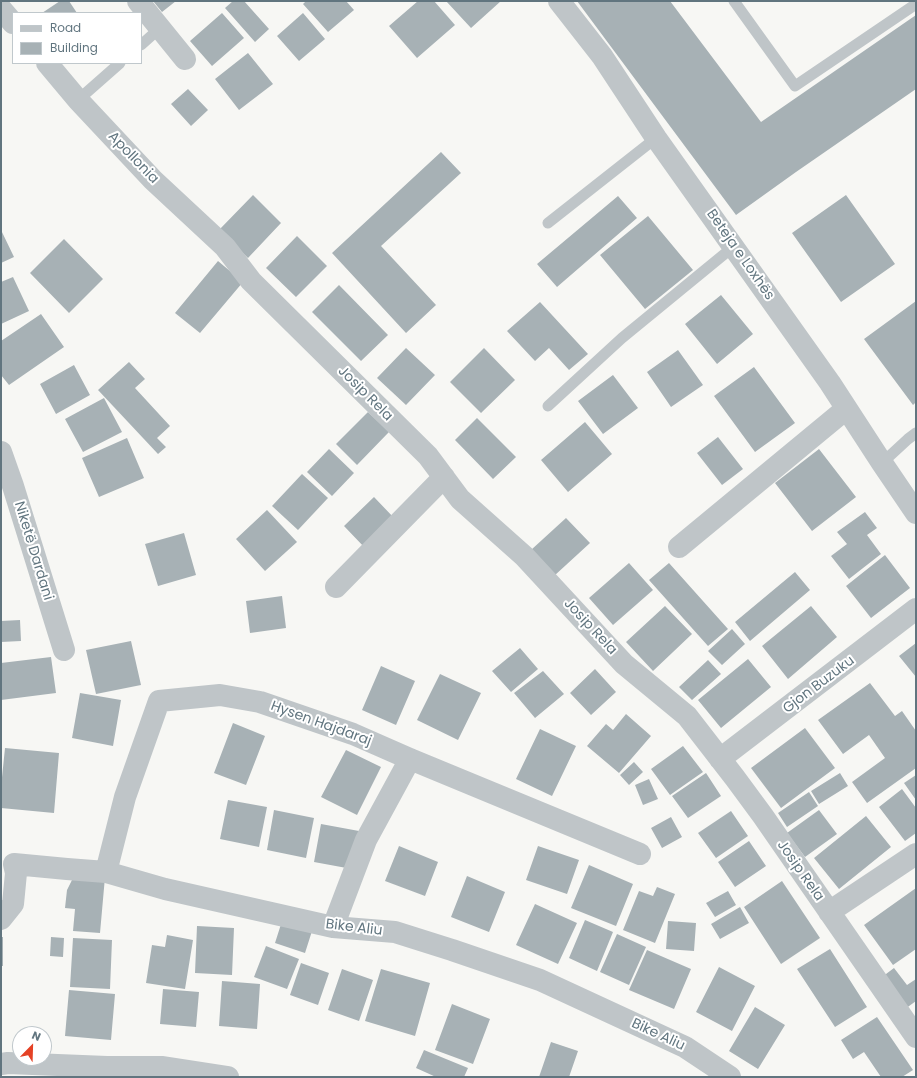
<!DOCTYPE html>
<html>
<head>
<meta charset="utf-8">
<style>
  body { margin:0 }
  #map { position:relative; width:917px; height:1078px; overflow:hidden; background:#f7f7f4; font-family:Poppins,sans-serif }
  canvas { display:block }
  .frame { position:absolute; inset:0; border:2px solid #61757f; pointer-events:none }
  .legend { position:absolute; left:12px; top:12px; width:130px; height:52px; box-sizing:border-box; background:#fff; border:1px solid #c0c8cc; margin:0; padding:5px 7px; list-style:none; font-size:12px; color:#61757f }
  .legend li { display:flex; align-items:center; gap:8px; height:20px }
  .legend b { width:20px; border:1px solid #c0c8cc }
  .north { position:absolute; left:12px; top:1026px; width:40px; height:40px; box-sizing:border-box; background:#fff; border:1px solid #c0c8cc; border-radius:50%; rotate:23deg; font-size:11px; font-weight:700; line-height:16px; text-align:center; color:#61757f }
  .north::after { content:''; display:block; margin:auto; width:14px; height:18px; background:#e54225; clip-path:polygon(50% 0,100% 100%,50% 72%,0 100%) }
</style>
</head>
<body>
<div id="map">
<canvas width="917" height="1078"></canvas>
<div class="frame"></div>
<ul class="legend">
<li><b style="height:5px;background:#bfc5c8"></b>Road</li>
<li><b style="height:11px;background:#a7b1b5"></b>Building</li>
</ul>
<div class="north">N</div>
</div>
<script>
const context = document.querySelector('canvas').getContext('2d');
context.lineJoin = 'round';
function fillPath(path, color) { context.fillStyle = color; context.fill(path, 'evenodd'); }
const poly = rows => new Path2D(rows.map(r => 'M' + r).join(''));
function strokePath(path, color, width, dash) { context.strokeStyle = color; context.lineWidth = width; context.lineCap = dash ? 'butt' : 'round'; context.setLineDash(dash || []); context.stroke(path); }
function write(font, color, halo, rows, align = 'center') {
  context.font = font + ' Poppins,sans-serif'; context.lineWidth = 4; context.setLineDash([]); context.textBaseline = 'middle'; context.strokeStyle = halo; context.fillStyle = color; for (const [text, x, y, turn = 0] of rows) {
    context.save(); context.translate(x, y); context.rotate((+turn || 0) * Math.PI / 180); context.textAlign = isNaN(turn) ? turn : align; if (halo) context.strokeText(text, 0, 0); context.fillText(text, 0, 0); context.restore();
  }
}
const building = poly([
  [60,1,69,1,77,13,42,13],
  [153,1,176,1,162,12],
  [233,1,244,1,269,29,255,42,225,8],
  [306,1,346,1,354,10,328,32,303,4],
  [418,1,434,1,455,25,417,58,389,26],
  [446,1,501,1,471,28],
  [577,1,670,1,761,122,916,15,916,89,796,172,736,215],
  [222,13,244,38,212,66,190,41],
  [303,13,325,39,299,61,277,36],
  [248,53,273,84,239,110,215,79],
  [188,89,208,110,191,126,171,104],
  [441,152,461,173,381,246,436,305,406,333,332,253],
  [253,195,281,223,248,258,219,230],
  [846,195,895,264,841,302,792,233],
  [618,196,637,218,557,287,537,264],
  [648,216,693,270,645,309,600,255],
  [1,230,14,257,1,263],
  [297,236,327,266,296,297,266,268],
  [64,239,103,279,69,313,30,273],
  [218,261,243,282,200,333,175,313],
  [13,277,29,311,1,324,1,282],
  [339,285,388,335,361,361,312,312],
  [721,295,753,334,717,364,685,324],
  [916,301,916,402,913,405,864,339],
  [540,302,588,354,569,370,549,348,535,361,507,331],
  [41,314,64,347,9,385,1,375,1,341],
  [406,348,435,375,406,405,377,378],
  [484,348,515,380,481,413,450,382],
  [678,350,703,385,671,407,647,372],
  [129,362,145,379,135,388,170,426,157,438,166,447,158,454,98,390],
  [74,365,90,395,56,414,40,384],
  [754,367,795,423,755,452,714,396],
  [613,375,638,408,603,434,578,401],
  [104,398,122,432,83,452,65,419],
  [368,412,389,432,357,465,336,444],
  [477,418,516,457,493,479,455,440],
  [585,422,612,454,568,492,541,460],
  [718,437,743,469,722,485,697,453],
  [127,438,144,478,99,497,82,458],
  [329,449,354,473,332,496,307,472],
  [819,449,856,497,812,531,775,483],
  [302,474,328,498,298,530,272,506],
  [374,497,395,519,365,548,344,526],
  [267,510,297,542,265,571,236,539],
  [865,512,877,528,867,535,881,554,849,579,831,556,847,544,837,532],
  [566,518,590,543,554,576,531,550],
  [184,533,196,575,158,586,145,544],
  [885,555,910,588,871,618,846,586],
  [629,563,653,590,613,625,589,598],
  [669,563,728,629,708,646,649,580],
  [795,572,810,590,750,641,735,622],
  [282,596,286,628,250,633,246,601],
  [665,606,692,634,653,671,626,642],
  [811,606,837,637,788,679,762,646],
  [20,620,21,641,1,642,1,621],
  [732,629,745,644,722,665,708,651],
  [131,641,141,685,96,694,86,650],
  [916,643,916,677,899,656],
  [520,648,538,669,511,692,492,671],
  [51,657,56,693,1,700,1,663],
  [748,659,771,687,721,728,698,700],
  [708,660,721,674,692,700,679,687],
  [381,666,415,681,396,725,362,710],
  [595,669,616,692,591,715,570,693],
  [543,671,564,694,535,718,514,693],
  [440,674,481,693,458,740,417,720],
  [870,683,895,716,902,711,916,731,916,768,867,803,852,782,885,758,869,735,843,754,818,720],
  [80,693,121,700,113,746,72,738],
  [626,714,651,736,619,773,587,746,606,724,613,730],
  [233,723,265,736,246,785,214,773],
  [805,728,835,768,781,808,751,768],
  [540,729,576,746,552,796,516,779],
  [683,746,703,772,670,795,651,769],
  [5,748,59,753,54,813,1,808,1,787],
  [346,750,381,767,357,815,321,797],
  [634,762,643,772,629,785,620,775],
  [706,773,721,796,688,818,672,796],
  [840,773,848,786,819,804,811,791],
  [916,775,916,800,904,783],
  [649,779,658,799,643,805,635,785],
  [902,789,916,808,916,833,905,841,879,807],
  [809,792,818,806,787,827,778,813],
  [228,800,267,807,259,847,220,839],
  [274,810,314,818,306,858,267,850],
  [819,810,837,834,805,857,787,833],
  [731,811,748,836,716,858,698,833],
  [866,816,891,847,839,889,814,858],
  [671,817,682,837,662,848,651,828],
  [321,824,359,831,352,869,314,862],
  [749,841,766,866,735,887,718,862],
  [399,846,438,862,425,896,385,881],
  [538,846,579,860,567,894,526,880],
  [589,865,633,884,616,926,571,908],
  [467,876,505,892,489,932,451,917],
  [105,877,100,933,73,931,75,909,65,908,67,890,73,878],
  [782,881,820,938,781,964,744,907],
  [657,887,675,894,655,943,623,930,639,891,653,896],
  [916,888,916,949,893,965,864,925],
  [728,891,736,905,715,917,706,903],
  [535,904,577,923,558,964,516,945],
  [740,907,749,923,720,939,711,924],
  [585,920,613,932,597,971,569,958],
  [282,921,312,931,305,953,275,943],
  [668,921,696,923,694,951,666,949],
  [197,926,234,928,232,975,195,973],
  [617,934,646,947,629,985,600,972],
  [167,935,193,940,185,989,146,983,152,945,165,947],
  [1,937,3,937,3,966,1,966],
  [51,937,64,938,63,957,50,956],
  [73,938,112,940,110,989,70,987],
  [266,946,299,959,287,989,254,977],
  [830,949,867,1007,835,1027,797,969],
  [647,950,691,969,674,1009,629,990],
  [301,963,329,973,318,1005,290,995],
  [719,967,755,986,732,1031,696,1012],
  [894,968,907,985,916,979,916,1001,905,1009,882,977],
  [342,969,373,980,359,1021,328,1010],
  [381,969,430,983,415,1036,365,1021],
  [222,981,260,984,257,1029,219,1026],
  [163,989,199,992,196,1027,160,1024],
  [69,990,115,994,111,1040,65,1036],
  [452,1004,490,1019,473,1064,435,1050],
  [755,1007,785,1025,758,1069,729,1051],
  [877,1017,913,1070,902,1077,881,1077,864,1052,853,1059,841,1040],
  [551,1042,578,1051,569,1077,539,1077],
  [424,1050,468,1068,464,1077,436,1077,416,1068]
]);
const lane = poly([
  [734,1,795,86,916,4],
  [141,45,160,28],
  [78,100,120,63],
  [548,223,656,138],
  [548,406,622,338,733,247],
  [882,463,908,439,916,433]
]);
const street = poly([
  [138,1,185,59],
  [559,1,602,56,656,138,830,383,882,463,916,513],
  [1,9,13,23],
  [47,63,78,100,153,180,225,247,251,281,428,456,460,499,524,556,624,664,687,716,735,778,763,816,916,1037],
  [1,452,13,486,64,650],
  [679,547,846,409],
  [336,587,444,477],
  [720,759,916,609],
  [106,872,125,797,159,701,220,695,260,702,353,734,410,759,640,854],
  [829,912,916,854],
  [1,919,13,904,16,873,14,864,67,869,106,872,165,889,333,927,395,932,452,950,540,980,685,1047,730,1077],
  [333,927,366,840,410,759],
  [1,1064,8,1063,107,1067,163,1067,228,1077]
]);
const streetNames = [
  ["Apollonia",133,158,46],
  ["Beteja e Loxhës",740,255,55],
  ["Josip Rela",365,394,45],
  ["Niketë Dardani",33,551,73],
  ["Josip Rela",590,627,47],
  ["Gjon Buzuku",819,685,-37],
  ["Hysen Hajdaraj",321,724,20],
  ["Josip Rela",800,871,55],
  ["Bike Aliu",354,928,7],
  ["Bike Aliu",658,1035,25]
];
fillPath(building, '#a7b1b5');
strokePath(lane, '#bfc5c8', 11);
strokePath(street, '#bfc5c8', 22);
write('14px', '#61757f', '#fff', streetNames);
</script>
</body>
</html>
